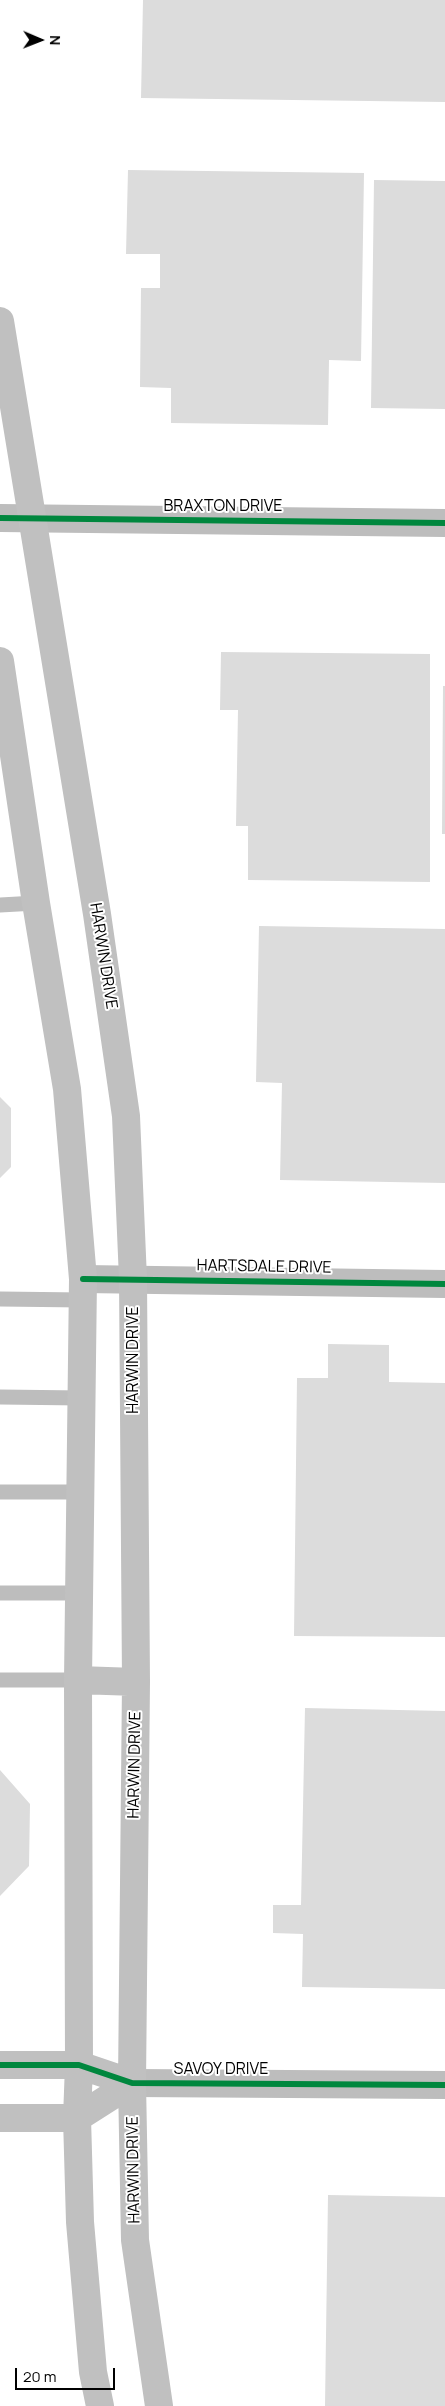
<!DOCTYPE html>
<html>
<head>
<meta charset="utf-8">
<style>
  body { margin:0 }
  #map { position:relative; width:445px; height:2406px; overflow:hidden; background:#fff; font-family:Manrope,sans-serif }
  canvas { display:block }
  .north { position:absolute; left:15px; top:15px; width:50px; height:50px; -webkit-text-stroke:4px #fff; paint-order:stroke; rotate:91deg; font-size:14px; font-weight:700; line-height:20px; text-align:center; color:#000 }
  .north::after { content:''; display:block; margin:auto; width:18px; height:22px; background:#000; clip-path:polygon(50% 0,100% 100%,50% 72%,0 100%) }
  .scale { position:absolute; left:15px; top:2368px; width:100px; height:22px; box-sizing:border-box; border:2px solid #000; border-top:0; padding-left:6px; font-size:15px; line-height:18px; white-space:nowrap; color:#000; -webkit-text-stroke:4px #fff; paint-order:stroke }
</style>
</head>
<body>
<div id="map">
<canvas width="445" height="2406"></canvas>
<div class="north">N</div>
<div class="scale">20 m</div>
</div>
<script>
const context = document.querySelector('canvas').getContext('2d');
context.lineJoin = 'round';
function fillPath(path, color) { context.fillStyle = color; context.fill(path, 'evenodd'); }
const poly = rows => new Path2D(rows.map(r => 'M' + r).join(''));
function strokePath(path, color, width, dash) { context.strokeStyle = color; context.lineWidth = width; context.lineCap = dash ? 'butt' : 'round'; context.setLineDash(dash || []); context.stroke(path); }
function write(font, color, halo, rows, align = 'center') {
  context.font = font + ' Manrope,sans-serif'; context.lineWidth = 4; context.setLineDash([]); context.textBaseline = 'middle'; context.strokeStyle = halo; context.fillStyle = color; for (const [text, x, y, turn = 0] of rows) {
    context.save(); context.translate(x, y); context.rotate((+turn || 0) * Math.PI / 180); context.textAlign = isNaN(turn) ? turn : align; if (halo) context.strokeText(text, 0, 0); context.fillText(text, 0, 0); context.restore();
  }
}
const building = poly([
  [143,0,445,0,445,102,141,98],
  [128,170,364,173,361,361,329,360,328,425,171,423,171,388,140,387,141,288,160,288,160,254,126,254],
  [374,180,445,181,445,409,371,408],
  [221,652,430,654,430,882,248,880,248,826,236,826,238,710,220,710],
  [443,686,445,686,445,834,442,834],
  [259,926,445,929,445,1183,280,1180,282,1083,256,1082],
  [0,1097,11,1108,11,1167,0,1178],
  [328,1344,389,1345,389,1382,445,1383,445,1637,294,1636,297,1378,328,1378],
  [305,1708,445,1711,445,1989,302,1987,303,1934,273,1933,273,1905,301,1905],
  [0,1770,30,1804,29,1866,0,1896],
  [328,2195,445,2197,445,2406,325,2406]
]);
const lane = poly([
  [0,905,36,903],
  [0,1299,83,1300],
  [0,1397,82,1398],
  [0,1492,80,1492],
  [0,1593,79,1593],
  [0,1680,78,1680]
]);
const street = poly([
  [0,518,445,523],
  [83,1279,445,1284],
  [132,2083,445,2085]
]);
const secondary = poly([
  [0,321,97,914,126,1116,133,1279,136,1682,132,2083,135,2240,159,2406],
  [0,661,36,903,67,1089,83,1279,78,1680,79,2065,77,2118,80,2222,93,2372,100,2406],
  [78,1680,136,1682],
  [0,2065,79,2065,132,2083],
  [0,2118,77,2118,132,2083]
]);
const cycleway = poly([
  [0,518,445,523],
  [83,1279,445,1284],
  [0,2065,79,2065,132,2083,445,2085]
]);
const streetNames = [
  ["BRAXTON DRIVE",223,507],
  ["HARWIN DRIVE",103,956,81],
  ["HARTSDALE DRIVE",264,1267,1],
  ["HARWIN DRIVE",134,1360,-90],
  ["HARWIN DRIVE",135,1765,-89],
  ["SAVOY DRIVE",221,2070],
  ["HARWIN DRIVE",134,2170,-91]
];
fillPath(building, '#dcdcdc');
strokePath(lane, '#bdbdbd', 15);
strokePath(street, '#bdbdbd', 28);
strokePath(secondary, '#c0c0c0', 28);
strokePath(cycleway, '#00873e', 6);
write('16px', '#000', '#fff', streetNames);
</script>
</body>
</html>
